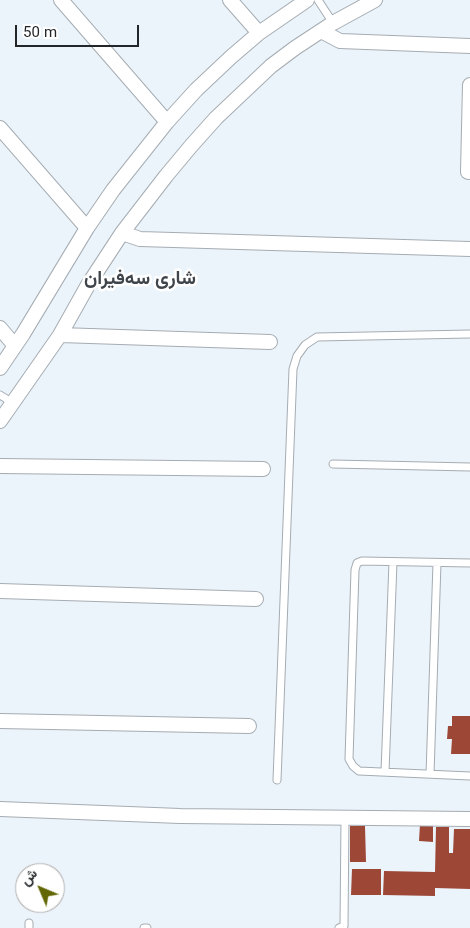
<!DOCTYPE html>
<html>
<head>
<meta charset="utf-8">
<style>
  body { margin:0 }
  #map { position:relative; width:470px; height:928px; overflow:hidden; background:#ecf4fb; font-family:Georgia,Vazirmatn,serif }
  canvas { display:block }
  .north { position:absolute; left:15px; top:863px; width:50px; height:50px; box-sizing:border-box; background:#fff; border:1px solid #a7a8a9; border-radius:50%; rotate:315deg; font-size:14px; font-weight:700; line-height:20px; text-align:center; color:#232628 }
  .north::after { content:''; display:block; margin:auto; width:18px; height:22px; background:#626603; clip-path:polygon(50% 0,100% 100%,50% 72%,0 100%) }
  .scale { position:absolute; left:15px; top:25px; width:124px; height:22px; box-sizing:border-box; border:2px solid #232628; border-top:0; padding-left:6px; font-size:15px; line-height:18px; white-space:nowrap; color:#232628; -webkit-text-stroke:4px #fff; paint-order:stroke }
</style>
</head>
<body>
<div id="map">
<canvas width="470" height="928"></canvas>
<div class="north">ش</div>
<div class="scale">50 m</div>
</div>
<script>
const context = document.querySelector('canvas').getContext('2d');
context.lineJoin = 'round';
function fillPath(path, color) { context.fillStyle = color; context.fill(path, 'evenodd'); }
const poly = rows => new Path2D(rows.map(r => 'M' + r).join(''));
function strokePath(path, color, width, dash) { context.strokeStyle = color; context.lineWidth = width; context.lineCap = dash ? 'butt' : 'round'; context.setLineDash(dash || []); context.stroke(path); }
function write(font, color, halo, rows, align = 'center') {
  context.font = font + ' Georgia,Vazirmatn,serif'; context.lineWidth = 5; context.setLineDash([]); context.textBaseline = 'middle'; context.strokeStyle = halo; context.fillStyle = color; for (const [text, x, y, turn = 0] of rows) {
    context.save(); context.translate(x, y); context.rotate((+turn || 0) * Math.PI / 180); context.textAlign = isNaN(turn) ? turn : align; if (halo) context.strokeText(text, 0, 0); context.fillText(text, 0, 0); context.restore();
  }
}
const building = poly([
  [452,716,470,716,470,754,451,754,452,739,447,739,448,726,452,726],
  [420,824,433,825,433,842,419,841],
  [350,826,365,826,366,862,350,862],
  [436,827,449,827,449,853,453,853,454,829,470,829,470,889,435,888,435,896,383,895,384,871,435,872],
  [352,869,381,869,381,895,351,895]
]);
const lane = poly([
  [318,0,333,23],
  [0,395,13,403],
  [333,464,470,467],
  [470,563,362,561,357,563,355,570,349,759,353,766,359,771,470,776],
  [385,772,393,562],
  [430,774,437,563],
  [277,780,293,369,297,356,305,345,317,337,470,334],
  [29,928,29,923],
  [144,928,147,928],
  [339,928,344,926,345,818]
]);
const street = poly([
  [61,0,167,122],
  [230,0,259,33],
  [321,31,340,41,470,46],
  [0,128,87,228],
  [468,172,470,85],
  [122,233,140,239,470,249],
  [0,328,15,346],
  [60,335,270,342],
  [0,368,23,334,87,228,113,190,167,122,196,90,231,57,259,33,307,0],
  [0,421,60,335,88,285,122,233,166,176,191,146,216,118,271,66,295,48,333,23,375,0],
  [0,466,263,469],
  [0,591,256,599],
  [0,721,249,726],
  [0,809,180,816,470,819]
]);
const quarterNames = [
  ["شاری سەفیران",140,281]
];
fillPath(building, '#9d4737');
strokePath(lane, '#a5acb2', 9);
strokePath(street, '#a5acb2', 16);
strokePath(lane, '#fff', 7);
strokePath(street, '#fff', 14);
write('bold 19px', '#3f454b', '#fff', quarterNames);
</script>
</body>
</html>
